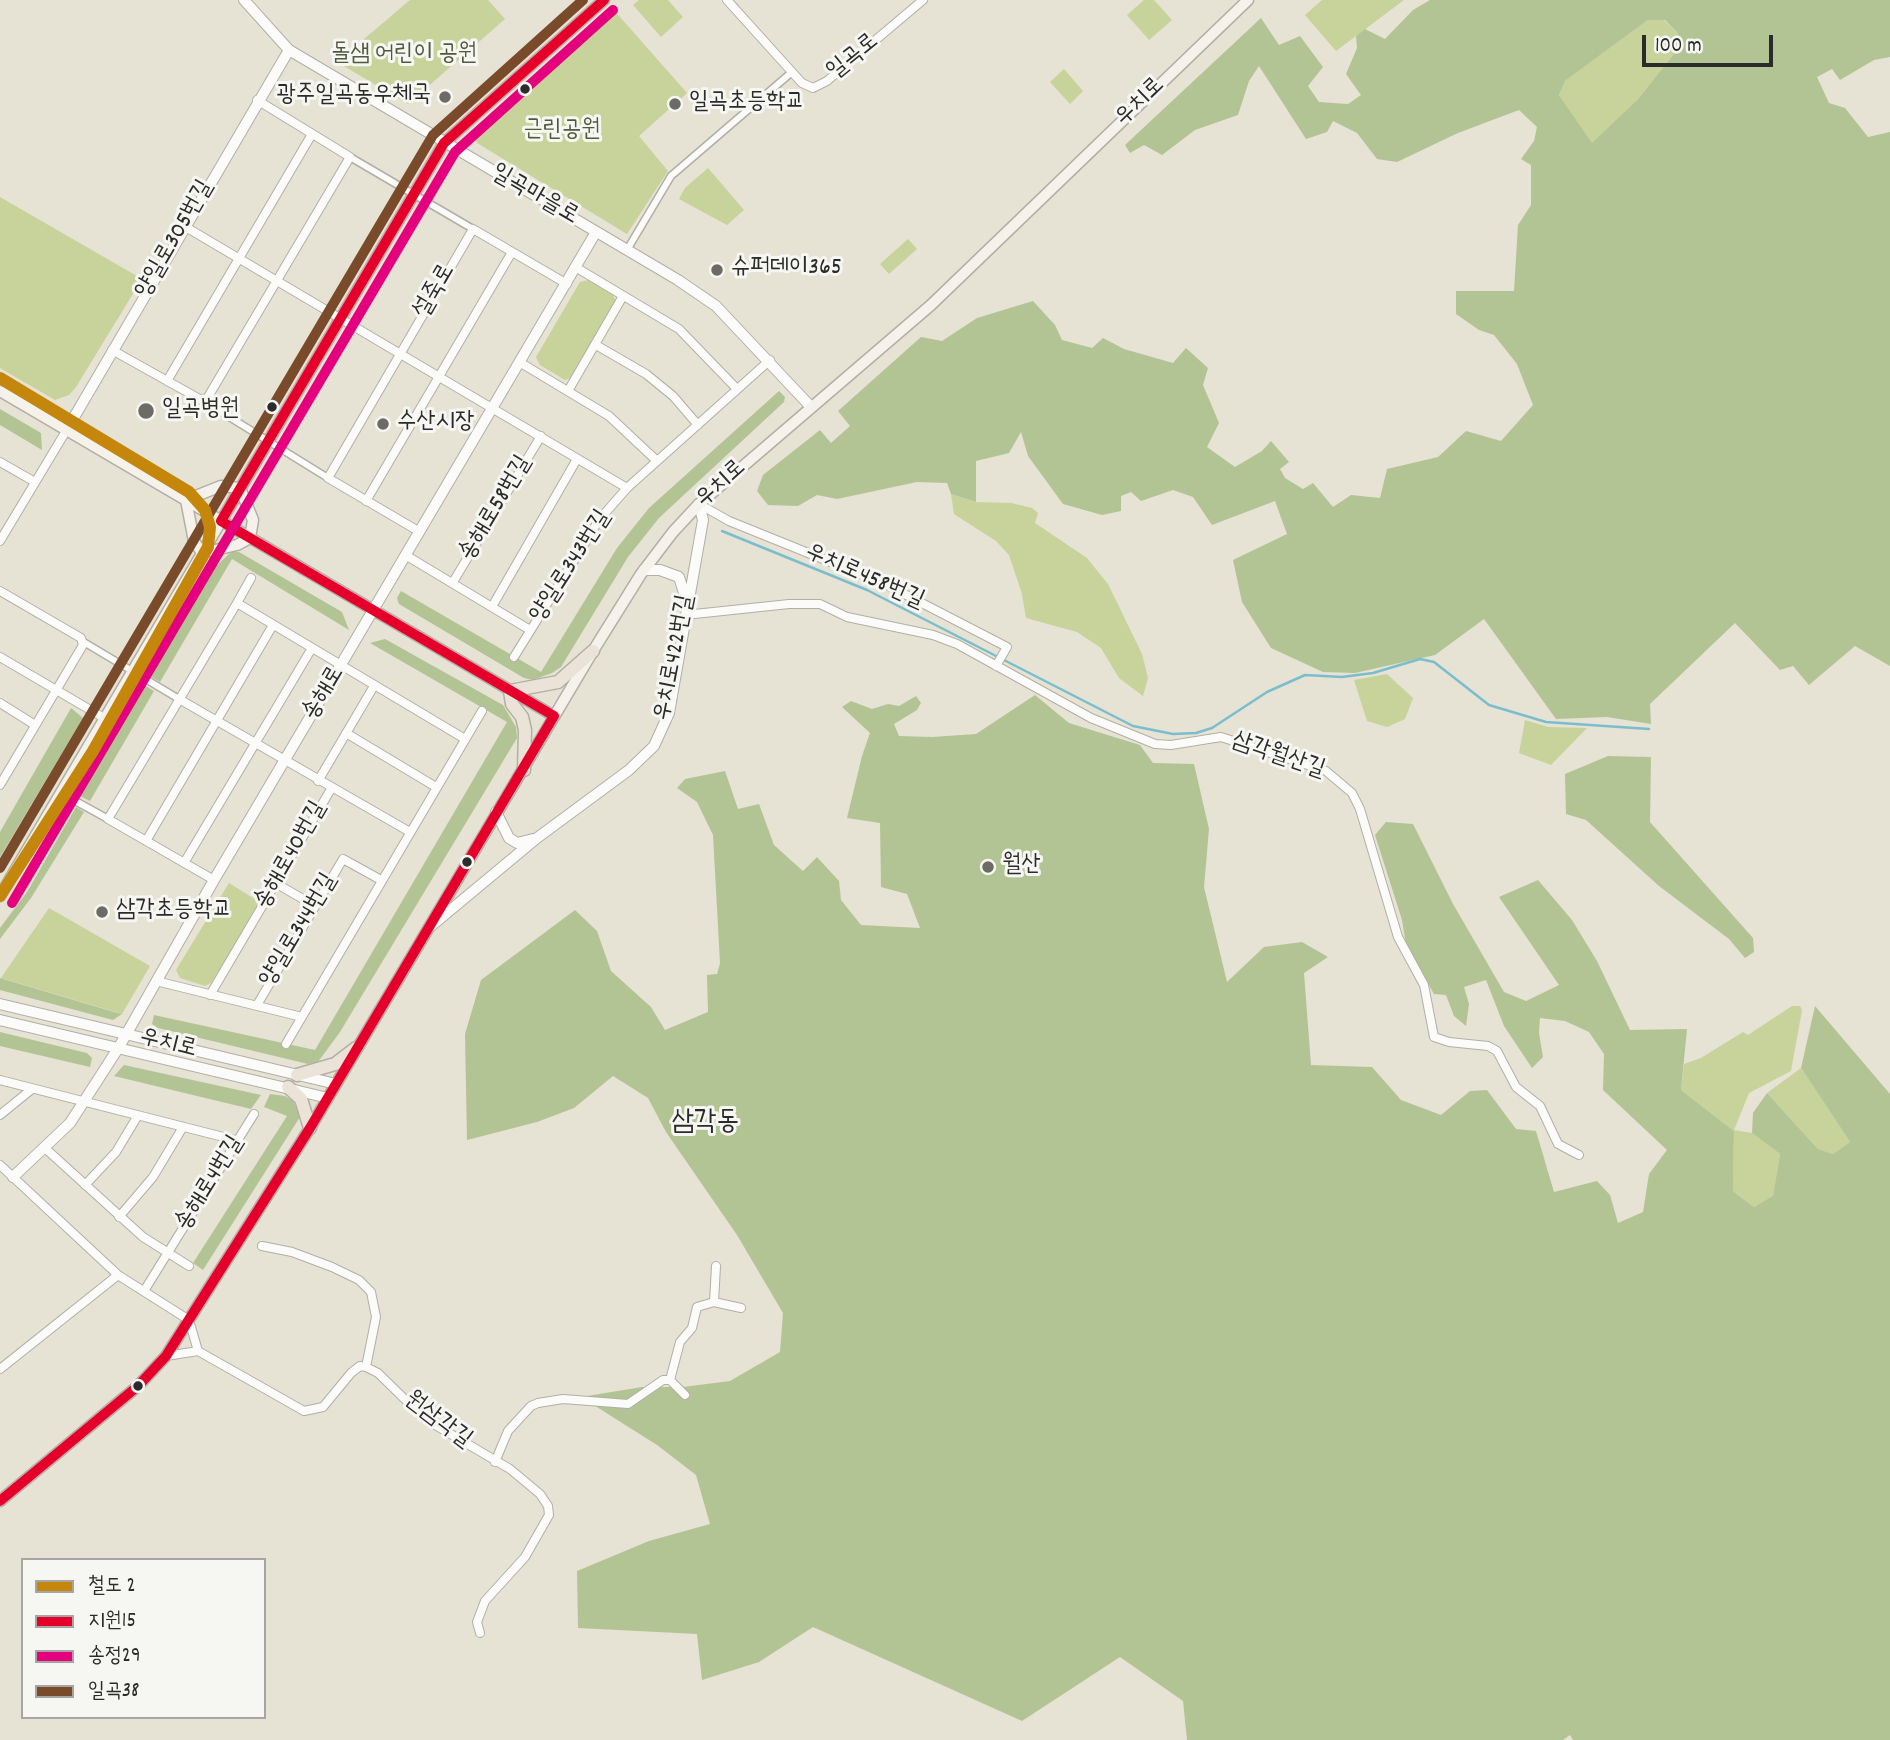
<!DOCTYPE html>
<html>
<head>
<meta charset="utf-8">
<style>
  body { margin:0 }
  #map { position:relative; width:1890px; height:1740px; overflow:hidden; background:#e6e2d4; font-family:Dekko,"Poor Story",sans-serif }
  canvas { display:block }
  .legend { position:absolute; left:21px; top:1558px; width:245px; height:161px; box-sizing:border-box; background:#f6f6f2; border:2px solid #a5a5a2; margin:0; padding:9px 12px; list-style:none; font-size:21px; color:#2b2b2b }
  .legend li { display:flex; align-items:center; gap:14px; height:35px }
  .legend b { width:35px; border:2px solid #a5a5a2 }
  .scale { position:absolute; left:1642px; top:35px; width:131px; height:32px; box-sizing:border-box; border:4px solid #2b2b2b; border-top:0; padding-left:9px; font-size:21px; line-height:24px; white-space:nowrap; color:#2b2b2b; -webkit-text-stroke:5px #f6f6f2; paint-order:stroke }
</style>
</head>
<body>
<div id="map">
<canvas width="1890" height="1740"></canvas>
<ul class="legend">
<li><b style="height:9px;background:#c4870b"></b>철도 2</li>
<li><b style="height:9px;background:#e4002b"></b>지원15</li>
<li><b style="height:9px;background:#e5007d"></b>송정29</li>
<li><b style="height:9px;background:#7a4b2a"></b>일곡38</li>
</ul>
<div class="scale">100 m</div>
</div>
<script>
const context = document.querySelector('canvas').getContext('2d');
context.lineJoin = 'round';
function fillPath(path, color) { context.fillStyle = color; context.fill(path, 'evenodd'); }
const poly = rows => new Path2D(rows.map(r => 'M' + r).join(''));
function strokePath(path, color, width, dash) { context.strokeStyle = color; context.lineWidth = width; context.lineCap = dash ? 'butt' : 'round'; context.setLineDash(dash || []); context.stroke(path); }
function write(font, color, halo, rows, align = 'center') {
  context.font = font + ' Dekko,"Poor Story",sans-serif'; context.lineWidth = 6; context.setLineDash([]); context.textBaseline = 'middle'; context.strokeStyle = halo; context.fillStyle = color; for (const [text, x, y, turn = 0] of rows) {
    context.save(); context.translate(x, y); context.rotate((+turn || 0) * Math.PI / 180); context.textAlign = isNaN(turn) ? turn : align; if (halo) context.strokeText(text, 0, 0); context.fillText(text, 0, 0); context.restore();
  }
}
const green = poly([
  [410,0,488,0,505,19,408,104,337,62],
  [639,0,668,0,683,17,661,37,633,5],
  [1144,0,1154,0,1172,20,1149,40,1127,15],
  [1322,0,1404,0,1336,51,1305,15],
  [613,9,687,93,639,136,668,171,627,234,477,143,473,136,475,129,499,113,553,66],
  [1648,20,1664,20,1677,32,1681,45,1638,99,1592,144,1559,95,1565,81],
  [1064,69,1083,91,1070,104,1050,82],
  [708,168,744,210,727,225,679,199,685,188],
  [0,197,142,279,76,387,69,395,55,400,0,368],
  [908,239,917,249,889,274,880,264],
  [588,280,613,295,616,302,573,377,565,380,540,365,536,357,580,282],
  [951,494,976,502,1011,503,1032,508,1038,513,1035,523,1087,558,1108,584,1142,654,1148,678,1143,696,1119,678,1101,648,1077,632,1026,618,1022,594,1009,555,996,541,954,514],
  [1387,674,1413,698,1405,719,1387,727,1367,721,1354,680],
  [1525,720,1548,727,1587,728,1551,765,1519,753],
  [229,883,261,903,211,983,205,986,180,978,176,970],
  [49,908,150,966,122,1014,1,978],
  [1792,1006,1800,1006,1802,1010,1791,1071,1749,1093,1734,1130,1752,1133,1780,1154,1773,1197,1754,1207,1733,1191,1734,1131,1681,1090,1684,1064,1701,1058,1743,1032,1748,1035],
  [1801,1068,1850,1142,1833,1154,1818,1149,1767,1093]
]);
const forest = poly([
  [1430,0,1890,0,1890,57,1874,60,1840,80,1832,69,1817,77,1829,103,1845,108,1868,137,1890,132,1890,666,1855,646,1809,685,1793,666,1780,670,1735,623,1650,704,1651,724,1607,717,1556,719,1484,619,1435,655,1355,673,1323,672,1271,648,1242,602,1233,560,1287,534,1275,501,1212,525,1193,497,1173,490,1141,501,1131,492,1121,496,1121,511,1102,515,1063,504,1028,456,1021,432,1009,453,976,461,976,502,951,494,947,483,917,482,837,499,817,495,798,506,768,505,757,491,763,475,820,430,831,443,850,426,838,411,921,337,942,341,977,318,1033,301,1055,325,1062,340,1092,348,1103,338,1124,349,1173,363,1186,348,1208,368,1203,385,1219,423,1207,447,1235,467,1262,451,1271,441,1289,462,1280,469,1285,478,1303,489,1313,483,1333,507,1351,495,1380,498,1387,469,1438,457,1466,431,1501,441,1533,405,1517,364,1494,335,1479,330,1456,314,1456,291,1514,291,1518,225,1531,205,1531,165,1521,159,1534,141,1537,127,1519,110,1458,133,1397,162,1377,159,1357,133,1333,121,1327,132,1306,139,1259,66,1249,81,1238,115,1195,130,1162,155,1144,145,1130,153,1125,145,1261,18,1279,45,1300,36,1323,67,1308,86,1319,102,1348,104,1361,95,1346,74,1357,48,1356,36,1365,29,1385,39,1413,10],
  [1648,20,1665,20,1677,32,1681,45,1638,99,1592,143,1559,95,1565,81],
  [779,391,785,397,784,402,659,518,628,557,561,667,552,673,533,680,524,678,399,604,397,598,401,591,541,672,617,548,649,508],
  [0,409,41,433,42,450,0,425],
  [231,552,239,552,342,612,349,630,232,559,160,682,150,676,213,569],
  [385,639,503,705,516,727,517,738,340,1032,318,1062,308,1064,158,1028,152,1024,154,1015,315,1050,507,722,370,643],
  [144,685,154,691,90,801,80,796],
  [1035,695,1069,723,1140,745,1153,763,1194,764,1209,829,1204,887,1227,982,1264,947,1302,942,1328,957,1304,973,1311,1065,1372,1067,1401,1100,1441,1115,1470,1091,1487,1090,1516,1129,1536,1131,1554,1192,1597,1181,1610,1195,1618,1223,1643,1212,1649,1174,1667,1150,1603,1090,1604,1054,1589,1032,1565,1021,1540,1018,1539,1033,1543,1057,1532,1068,1504,1026,1486,980,1464,987,1469,1004,1466,1026,1454,1016,1446,995,1434,994,1406,945,1402,920,1375,835,1386,822,1413,824,1453,904,1504,992,1526,1001,1559,985,1499,897,1538,880,1572,920,1597,961,1630,1030,1687,1029,1681,1090,1734,1131,1733,1191,1754,1207,1773,1196,1780,1154,1752,1133,1753,1113,1767,1093,1818,1149,1833,1154,1850,1142,1801,1068,1815,1006,1890,1094,1890,1740,1573,1740,1570,1735,1563,1740,1187,1740,1183,1701,1120,1657,1022,1721,813,1627,759,1662,702,1680,697,1634,578,1628,577,1571,649,1541,710,1524,696,1475,657,1445,581,1397,642,1387,683,1387,730,1381,780,1352,783,1313,737,1235,666,1132,648,1098,613,1076,574,1108,537,1122,467,1140,465,1034,481,980,575,910,597,931,611,971,651,1007,665,1030,708,1012,707,975,717,974,720,963,713,835,697,802,677,788,685,779,725,771,738,809,759,804,774,845,803,871,817,857,839,881,841,900,861,925,920,928,907,894,881,887,880,823,847,818,862,756,870,733,842,707,851,701,872,709,888,704,899,706,916,696,921,703,917,710,894,724,899,736,932,737,976,734],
  [71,708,83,718,0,857,0,832],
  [1608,756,1651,757,1650,822,1753,938,1754,952,1745,958,1729,939,1659,886,1586,820,1566,814,1565,774],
  [76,807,84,812,31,898,0,939,0,928,27,892],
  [0,978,114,1012,122,1014,113,1020,0,990],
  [0,1032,87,1053,92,1058,90,1067,0,1046],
  [124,1065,261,1095,251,1109,114,1076],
  [270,1094,285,1096,293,1101,300,1117,203,1270,193,1263,287,1116,264,1107]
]);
const stream = poly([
  [722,531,867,590,1133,726,1173,734,1196,733,1212,728,1267,692,1305,675,1342,677,1373,673,1420,659,1434,662,1489,705,1546,722,1649,729]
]);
const pedestrian = poly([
  [350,157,473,229],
  [627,250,671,176,792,72],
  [205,402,328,478],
  [82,641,179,699],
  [61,793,108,819]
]);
const minor = poly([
  [727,0,792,72,802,83,813,88,827,81,923,0],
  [184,226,627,488],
  [577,268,679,329,737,389],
  [596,345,646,374,673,396,698,425],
  [112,350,205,402,350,157,257,100],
  [521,363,609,416,657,461],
  [167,381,312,134],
  [568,391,623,296],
  [0,462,35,482],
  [366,501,512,252],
  [699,504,729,521,885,584,1007,647,996,666],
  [420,532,328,478,473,229,567,284],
  [0,541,66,431],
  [407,556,530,630],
  [453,582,541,436],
  [0,591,81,638,83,645,0,785],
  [237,603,251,578],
  [493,605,577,459],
  [685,615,789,604,820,604,847,617,933,635,957,644,1091,718,1155,744,1171,745,1221,737,1326,771,1352,793,1360,809,1398,937,1424,985,1434,1037,1449,1042,1488,1046,1497,1051,1516,1087,1540,1106,1558,1144,1579,1155],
  [0,657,104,718],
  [514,657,599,520,627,488,770,360],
  [179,699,410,832],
  [0,703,35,725],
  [346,733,436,787],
  [318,781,374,686],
  [146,841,273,625],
  [184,863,312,648],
  [214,880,108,819,237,603,465,739],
  [277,884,315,906],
  [156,981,302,1017],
  [210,995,331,789],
  [257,1005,343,859,381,880],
  [286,1044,482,711],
  [0,1080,239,1141],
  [0,1115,32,1089],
  [46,1149,143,1237,189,1266],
  [0,1165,118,1275,189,1320,198,1351,166,1356],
  [85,1185,116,1152,137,1117],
  [119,1217,153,1177,183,1127],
  [262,1246,292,1252,332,1267,359,1280,371,1292,376,1317,366,1367],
  [144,1291,254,1114],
  [714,1302,716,1266],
  [198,1351,304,1411,323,1407,351,1373,360,1366,366,1367,378,1373,425,1419,510,1469,540,1494,548,1506,549,1515,525,1557,485,1601,477,1622,480,1633],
  [0,1369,118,1275],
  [670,1380,680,1342,692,1328,697,1307,714,1302,741,1308],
  [495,1462,508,1431,531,1406,538,1403,563,1399,628,1404,663,1380,670,1380,685,1395]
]);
const tertiary = poly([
  [244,0,289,50,678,280,716,306,811,407],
  [66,431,289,50],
  [644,570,660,570,679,577,686,599],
  [496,812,509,838,517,843,533,839],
  [430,927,537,838,629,770,654,746,669,713,703,520,699,504],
  [0,1004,336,1084],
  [0,1020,328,1098],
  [13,1177,70,1123,119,1047,214,880,596,232]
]);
const secondary = poly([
  [0,391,554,716],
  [240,488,253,520,250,538],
  [186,500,221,486,240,488],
  [186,500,194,541,202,553],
  [202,553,237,545,250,538],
  [0,896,444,143,604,0],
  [0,1501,138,1386,166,1356,310,1128,593,651,641,574,673,532,699,504,931,305,1248,0]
]);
const primary = poly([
  [524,770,525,730,522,717,512,704,510,691,558,682,593,651],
  [297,1075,335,1064,356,1048],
  [288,1087,301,1099,310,1128]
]);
const bus1 = poly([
  [0,1501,138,1386,166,1356,310,1128,554,716,221,521,444,143,604,0]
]);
const bus2 = poly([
  [12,903,455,152,613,10]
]);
const bus3 = poly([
  [0,868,433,135,583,0]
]);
const rail1 = poly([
  [0,378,189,492,205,510,210,527,208,547,93,751,0,896]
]);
const markers = [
  [525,89,6,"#2b2b2b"],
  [445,97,7,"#6c6b66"],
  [675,104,7,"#6c6b66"],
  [717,270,7,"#6c6b66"],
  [272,407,6,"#2b2b2b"],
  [146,411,9,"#6c6b66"],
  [383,424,7,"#6c6b66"],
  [467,862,6,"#2b2b2b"],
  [988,867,7,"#6c6b66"],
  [102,912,7,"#6c6b66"],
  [138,1386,6,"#2b2b2b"]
];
const parkNames = [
  ["돌샘 어린이 공원",404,56],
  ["근린공원",562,132]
];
const streetNames = [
  ["일곡로",854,58,-39],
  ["우치로",1141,103,-44],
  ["일곡마을로",534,196,30],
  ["양일로305번길",176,240,-60],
  ["설죽로",436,292,-60],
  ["우치로",722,485,-42],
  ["송해로58번길",497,509,-59],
  ["양일로343번길",572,567,-57],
  ["우치로458번길",864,578,24],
  ["우치로422번길",676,658,-79],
  ["송해로",325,694,-59],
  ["삼각월산길",1278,757,19],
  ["송해로40번길",292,856,-60],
  ["양일로344번길",300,931,-59],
  ["우치로",168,1045,14],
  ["송해로4번길",211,1184,-58],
  ["원삼각길",437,1421,37]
];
const poiNames = [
  ["광주일곡동우체국",431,97,"right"],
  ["일곡초등학교",689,104],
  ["슈퍼데이365",731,270],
  ["일곡병원",162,411],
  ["수산시장",397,424],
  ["월산",1002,867],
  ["삼각초등학교",116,912]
];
const quarterNames = [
  ["삼각동",705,1124]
];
fillPath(green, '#c7d39a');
fillPath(forest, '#b3c494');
strokePath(stream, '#7abece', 2.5);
strokePath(pedestrian, '#b2afa6', 9);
strokePath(minor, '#b2afa6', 10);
strokePath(tertiary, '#b2afa6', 12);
strokePath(secondary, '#b2afa6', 13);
strokePath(primary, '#b2afa6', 15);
strokePath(pedestrian, '#fbfbf9', 6);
strokePath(minor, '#fbfbf9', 8);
strokePath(tertiary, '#fbfbf9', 10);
strokePath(secondary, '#f5f1eb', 10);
strokePath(primary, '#ebe3d8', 12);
strokePath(bus1, '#e4002b', 10);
strokePath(bus2, '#e5007d', 10);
strokePath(bus3, '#7a4b2a', 10);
strokePath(rail1, '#c4870b', 12);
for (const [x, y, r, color] of markers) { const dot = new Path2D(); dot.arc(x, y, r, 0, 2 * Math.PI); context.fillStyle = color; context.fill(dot); strokePath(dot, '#f6f6f2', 2.5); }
write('24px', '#525a3e', '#f6f6f2', parkNames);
write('24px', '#2b2b2b', '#f6f6f2', streetNames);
write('24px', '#2b2b2b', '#f6f6f2', poiNames, 'left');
write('28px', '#2b2b2b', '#f6f6f2', quarterNames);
</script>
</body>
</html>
